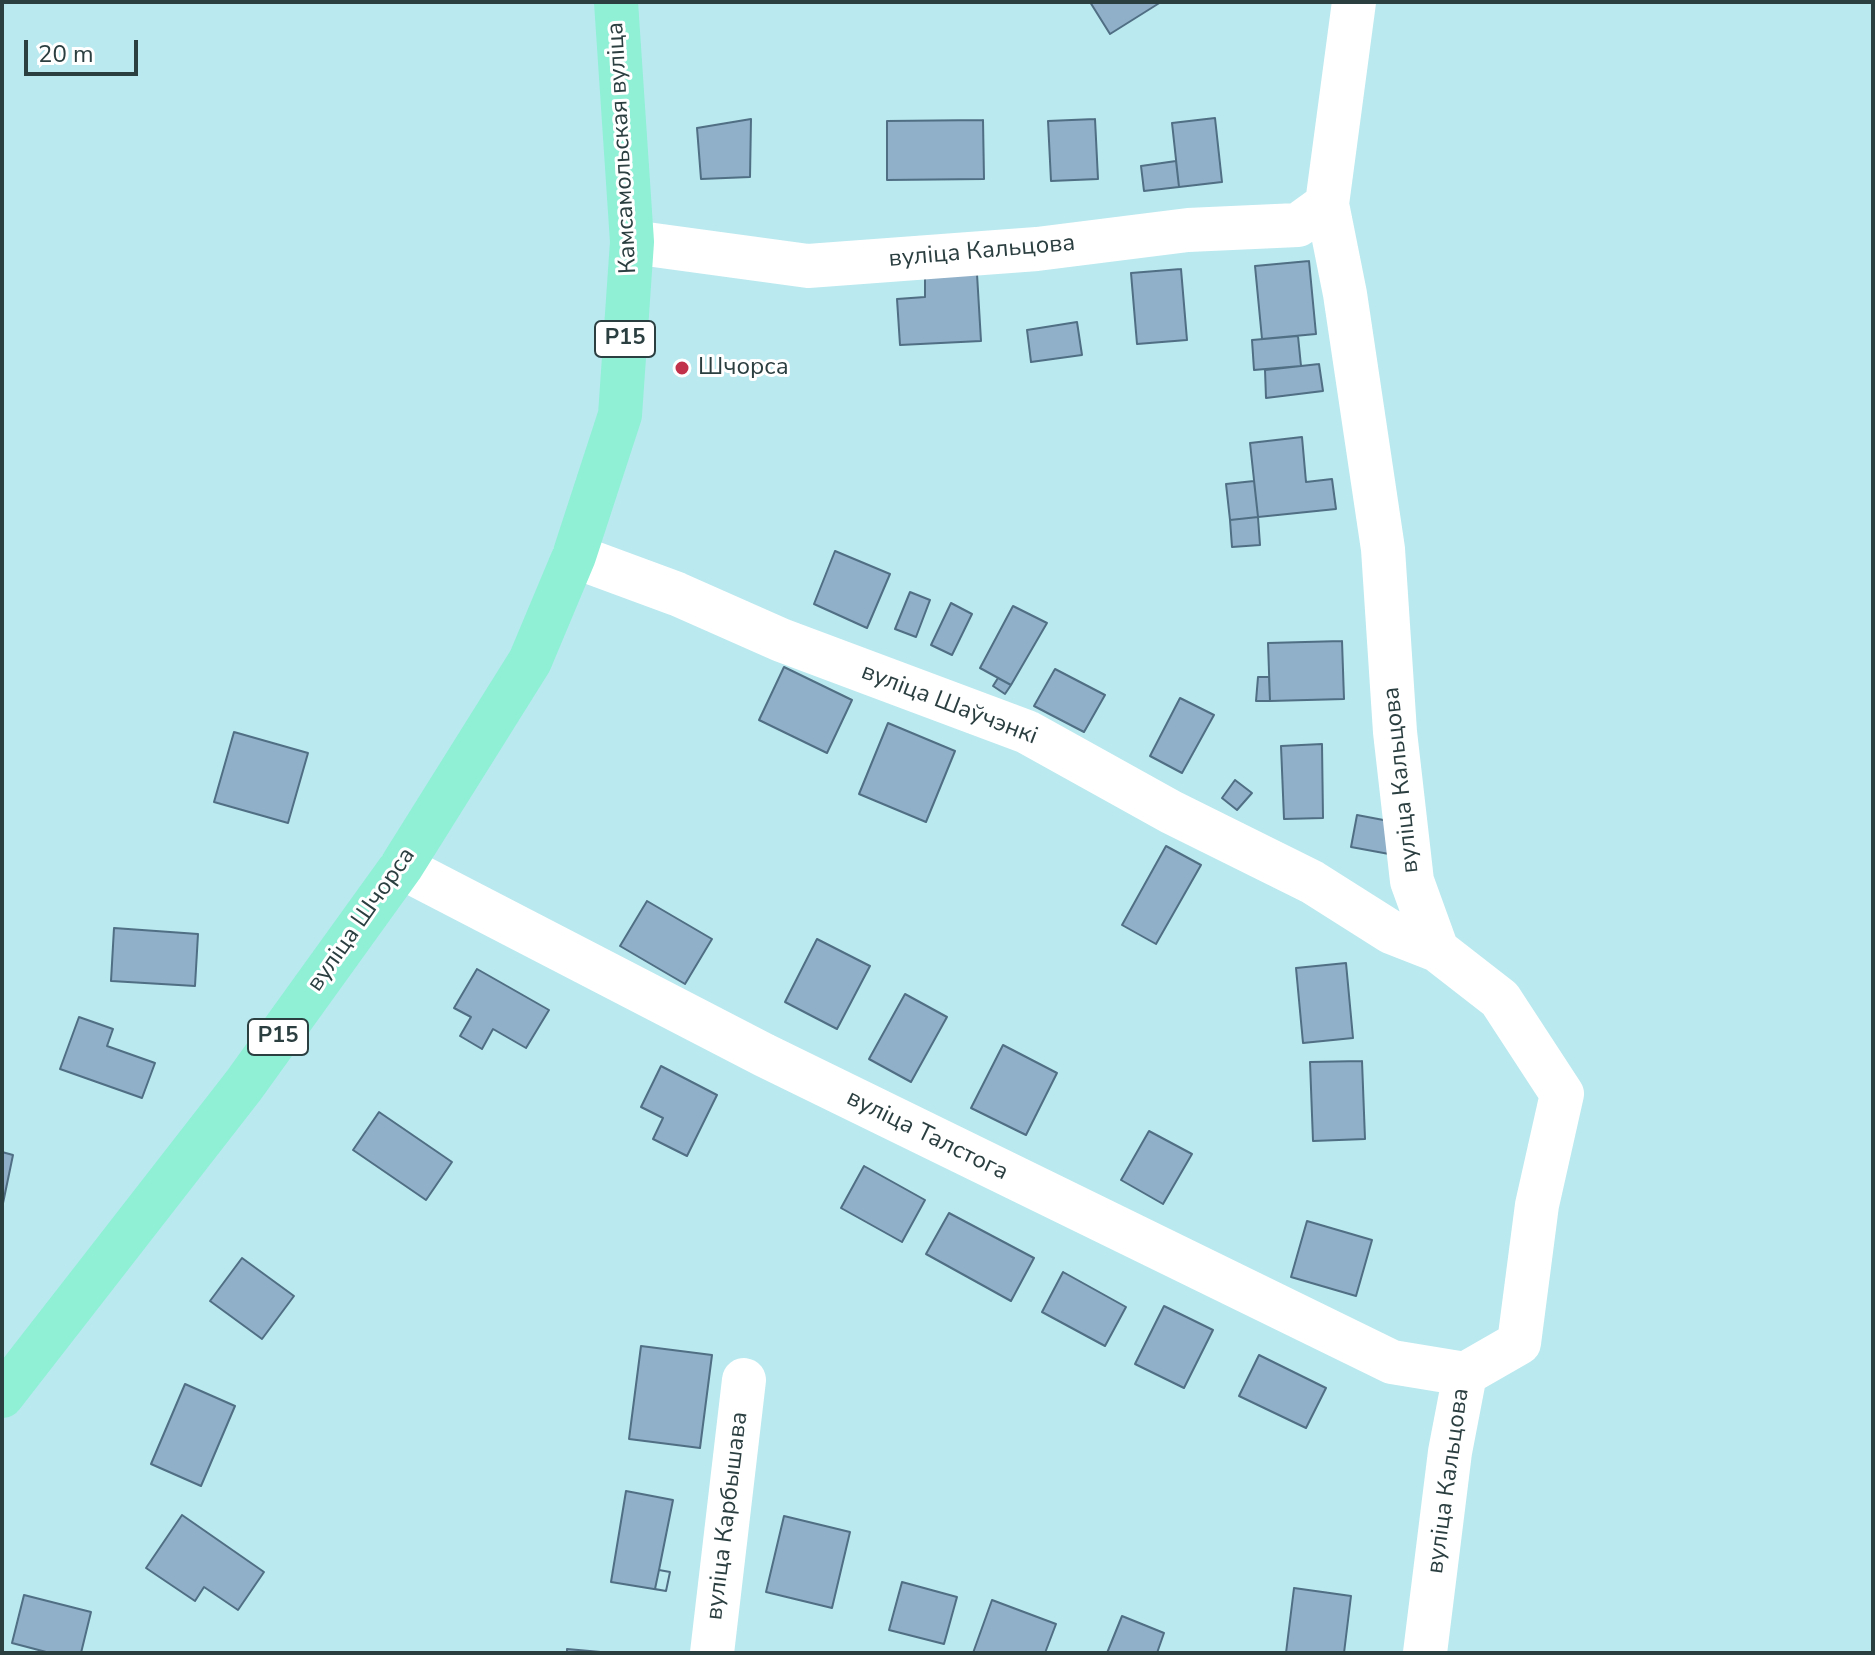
<!DOCTYPE html>
<html>
<head>
<meta charset="utf-8">
<style>
  body { margin:0 }
  #map { position:relative; width:1875px; height:1655px; overflow:hidden; background:#bae9ef; font-family:"Nunito Sans",sans-serif }
  canvas { display:block }
  .frame { position:absolute; inset:0; border:4px solid #2b3e40; pointer-events:none }
  .scale { position:absolute; left:24px; top:40px; width:114px; height:36px; box-sizing:border-box; border:4px solid #2b3e40; border-top:0; padding-left:10px; font-size:24px; line-height:28px; white-space:nowrap; color:#2b3e40; -webkit-text-stroke:6px #fff; paint-order:stroke }
</style>
</head>
<body>
<div id="map">
<canvas width="1875" height="1655"></canvas>
<div class="frame"></div>
<div class="scale">20 m</div>
</div>
<script>
const context = document.querySelector('canvas').getContext('2d');
context.lineJoin = 'round';
function fillPath(path, color) { context.fillStyle = color; context.fill(path, 'evenodd'); }
const poly = rows => new Path2D(rows.map(r => 'M' + r).join(''));
function strokePath(path, color, width, dash) { context.strokeStyle = color; context.lineWidth = width; context.lineCap = dash ? 'butt' : 'round'; context.setLineDash(dash || []); context.stroke(path); }
function write(font, color, halo, rows, align = 'center') {
  context.font = font + ' "Nunito Sans",sans-serif'; context.lineWidth = 6; context.setLineDash([]); context.textBaseline = 'middle'; context.strokeStyle = halo; context.fillStyle = color; for (const [text, x, y, turn = 0] of rows) {
    context.save(); context.translate(x, y); context.rotate((+turn || 0) * Math.PI / 180); context.textAlign = isNaN(turn) ? turn : align; if (halo) context.strokeText(text, 0, 0); context.fillText(text, 0, 0); context.restore();
  }
}
const building = poly([
  [1090,2,1161,2,1110,34,1090,2],
  [1215,118,1222,182,1179,187,1172,123,1215,118],
  [751,119,750,177,701,179,697,128,751,119],
  [1095,119,1098,179,1051,181,1048,121,1095,119],
  [983,120,984,179,887,180,887,121,983,120],
  [1176,161,1179,187,1144,191,1141,166,1176,161],
  [1309,261,1316,334,1262,339,1255,266,1309,261],
  [1181,269,1187,340,1137,344,1131,273,1181,269],
  [977,274,981,341,900,345,897,299,925,297,925,277,977,274],
  [1077,322,1082,355,1031,362,1027,330,1077,322],
  [1298,336,1301,366,1254,370,1252,340,1298,336],
  [1319,364,1323,391,1266,398,1265,370,1319,364],
  [1302,437,1306,482,1332,479,1336,509,1258,517,1250,443,1302,437],
  [1254,481,1258,517,1230,520,1226,484,1254,481],
  [1258,517,1260,545,1232,547,1230,520,1258,517],
  [835,551,890,574,867,628,814,604,835,551],
  [910,592,930,600,916,637,895,629,910,592],
  [951,603,972,614,952,655,931,645,951,603],
  [1013,606,1047,623,1011,685,980,668,1013,606],
  [1342,641,1344,699,1270,701,1268,643,1342,641],
  [784,667,852,700,827,753,759,720,784,667],
  [1055,669,1105,695,1084,732,1034,706,1055,669],
  [1258,677,1269,677,1270,701,1256,701,1258,677],
  [998,678,1011,685,1005,694,993,686,998,678],
  [1180,698,1214,715,1182,773,1150,756,1180,698],
  [888,723,955,751,926,822,859,794,888,723],
  [234,732,308,753,288,823,214,802,234,732],
  [1322,744,1323,818,1284,819,1281,746,1322,744],
  [1235,780,1252,793,1237,810,1222,798,1235,780],
  [1357,815,1394,822,1389,854,1351,847,1357,815],
  [1166,846,1201,865,1156,944,1122,925,1166,846],
  [647,901,712,939,685,984,620,946,647,901],
  [114,928,198,934,195,986,111,981,114,928],
  [817,939,870,966,837,1029,785,1002,817,939],
  [1346,963,1353,1038,1303,1043,1296,968,1346,963],
  [477,969,549,1010,526,1048,493,1029,482,1049,460,1036,471,1017,454,1008,477,969],
  [905,994,947,1017,911,1082,869,1059,905,994],
  [79,1017,113,1029,107,1046,155,1063,142,1098,60,1069,79,1017],
  [1003,1045,1057,1073,1026,1135,971,1108,1003,1045],
  [1362,1061,1365,1139,1313,1141,1310,1062,1362,1061],
  [661,1066,717,1095,687,1156,653,1139,663,1118,641,1107,661,1066],
  [379,1112,452,1162,426,1200,353,1150,379,1112],
  [1149,1131,1192,1154,1163,1204,1121,1180,1149,1131],
  [2,1152,13,1155,2,1208,2,1152],
  [864,1166,925,1200,902,1242,841,1208,864,1166],
  [949,1213,1034,1258,1011,1301,926,1254,949,1213],
  [1307,1221,1372,1240,1356,1296,1291,1277,1307,1221],
  [242,1258,294,1296,262,1339,210,1301,242,1258],
  [1063,1272,1126,1307,1105,1346,1042,1312,1063,1272],
  [1164,1306,1213,1330,1184,1388,1135,1364,1164,1306],
  [641,1346,712,1355,700,1448,629,1439,641,1346],
  [1259,1355,1326,1388,1306,1428,1239,1396,1259,1355],
  [185,1384,235,1406,201,1486,151,1464,185,1384],
  [626,1491,673,1500,659,1570,670,1572,666,1591,611,1582,626,1491],
  [182,1515,264,1572,238,1610,204,1587,195,1601,146,1568,182,1515],
  [784,1516,850,1532,832,1608,766,1592,784,1516],
  [659,1570,670,1572,666,1591,655,1589,659,1570],
  [902,1582,957,1597,944,1644,889,1630,902,1582],
  [1294,1588,1351,1596,1344,1653,1286,1653,1294,1588],
  [24,1595,91,1612,81,1653,50,1653,12,1643,24,1595],
  [992,1600,1056,1624,1045,1653,973,1653,992,1600],
  [1122,1616,1164,1633,1157,1653,1107,1653,1122,1616],
  [567,1649,612,1653,567,1653,567,1649]
]);
const minor = poly([
  [1354,2,1327,204,1345,294,1383,549,1395,732,1412,881,1437,950,1500,999,1562,1094,1537,1205,1519,1343,1465,1374,1450,1452,1425,1653],
  [632,242,808,266,1037,249,1188,230,1298,225,1327,204],
  [574,556,677,594,781,640,1027,732,1171,812,1312,882,1391,932,1437,950],
  [401,867,764,1055,1392,1362,1465,1374],
  [712,1653,744,1380]
]);
const major = poly([
  [2,1396,244,1085,401,867,530,661,574,556,620,415,632,242,616,2]
]);
const markers = [
  [682,368,8,"#c1314a"]
];
const shields = [
  [625,339,60],
  [278,1037,60]
];
const shieldNames = [
  ["Р15",625,339],
  ["Р15",278,1037]
];
const streetNames = [
  ["Камсамольская вуліца",623,148,-93],
  ["вуліца Кальцова",982,252,-5],
  ["вуліца Шаўчэнкі",949,705,21],
  ["вуліца Кальцова",1402,780,-96],
  ["вуліца Шчорса",362,920,-55],
  ["вуліца Талстога",927,1136,26],
  ["вуліца Кальцова",1449,1481,-82],
  ["вуліца Карбышава",728,1516,-83]
];
const poiNames = [
  ["Шчорса",698,368]
];
fillPath(building, '#8fb0c8');
strokePath(building, '#506e84', 2);
strokePath(minor, '#fff', 44);
strokePath(major, '#8ff0d6', 44);
for (const [x, y, r, color] of markers) { const dot = new Path2D(); dot.arc(x, y, r, 0, 2 * Math.PI); context.fillStyle = color; context.fill(dot); strokePath(dot, '#fff', 3); }
for (const [x, y, w] of shields) { const box = new Path2D(); box.roundRect(x - w / 2, y - 18, w, 36, 6); context.fillStyle = '#fff'; context.fill(box); strokePath(box, '#2b3e40', 2); }
write('bold 22px', '#2b3e40', null, shieldNames);
write('24px', '#2b3e40', '#fff', streetNames);
write('24px', '#2b3e40', '#fff', poiNames, 'left');
</script>
</body>
</html>
